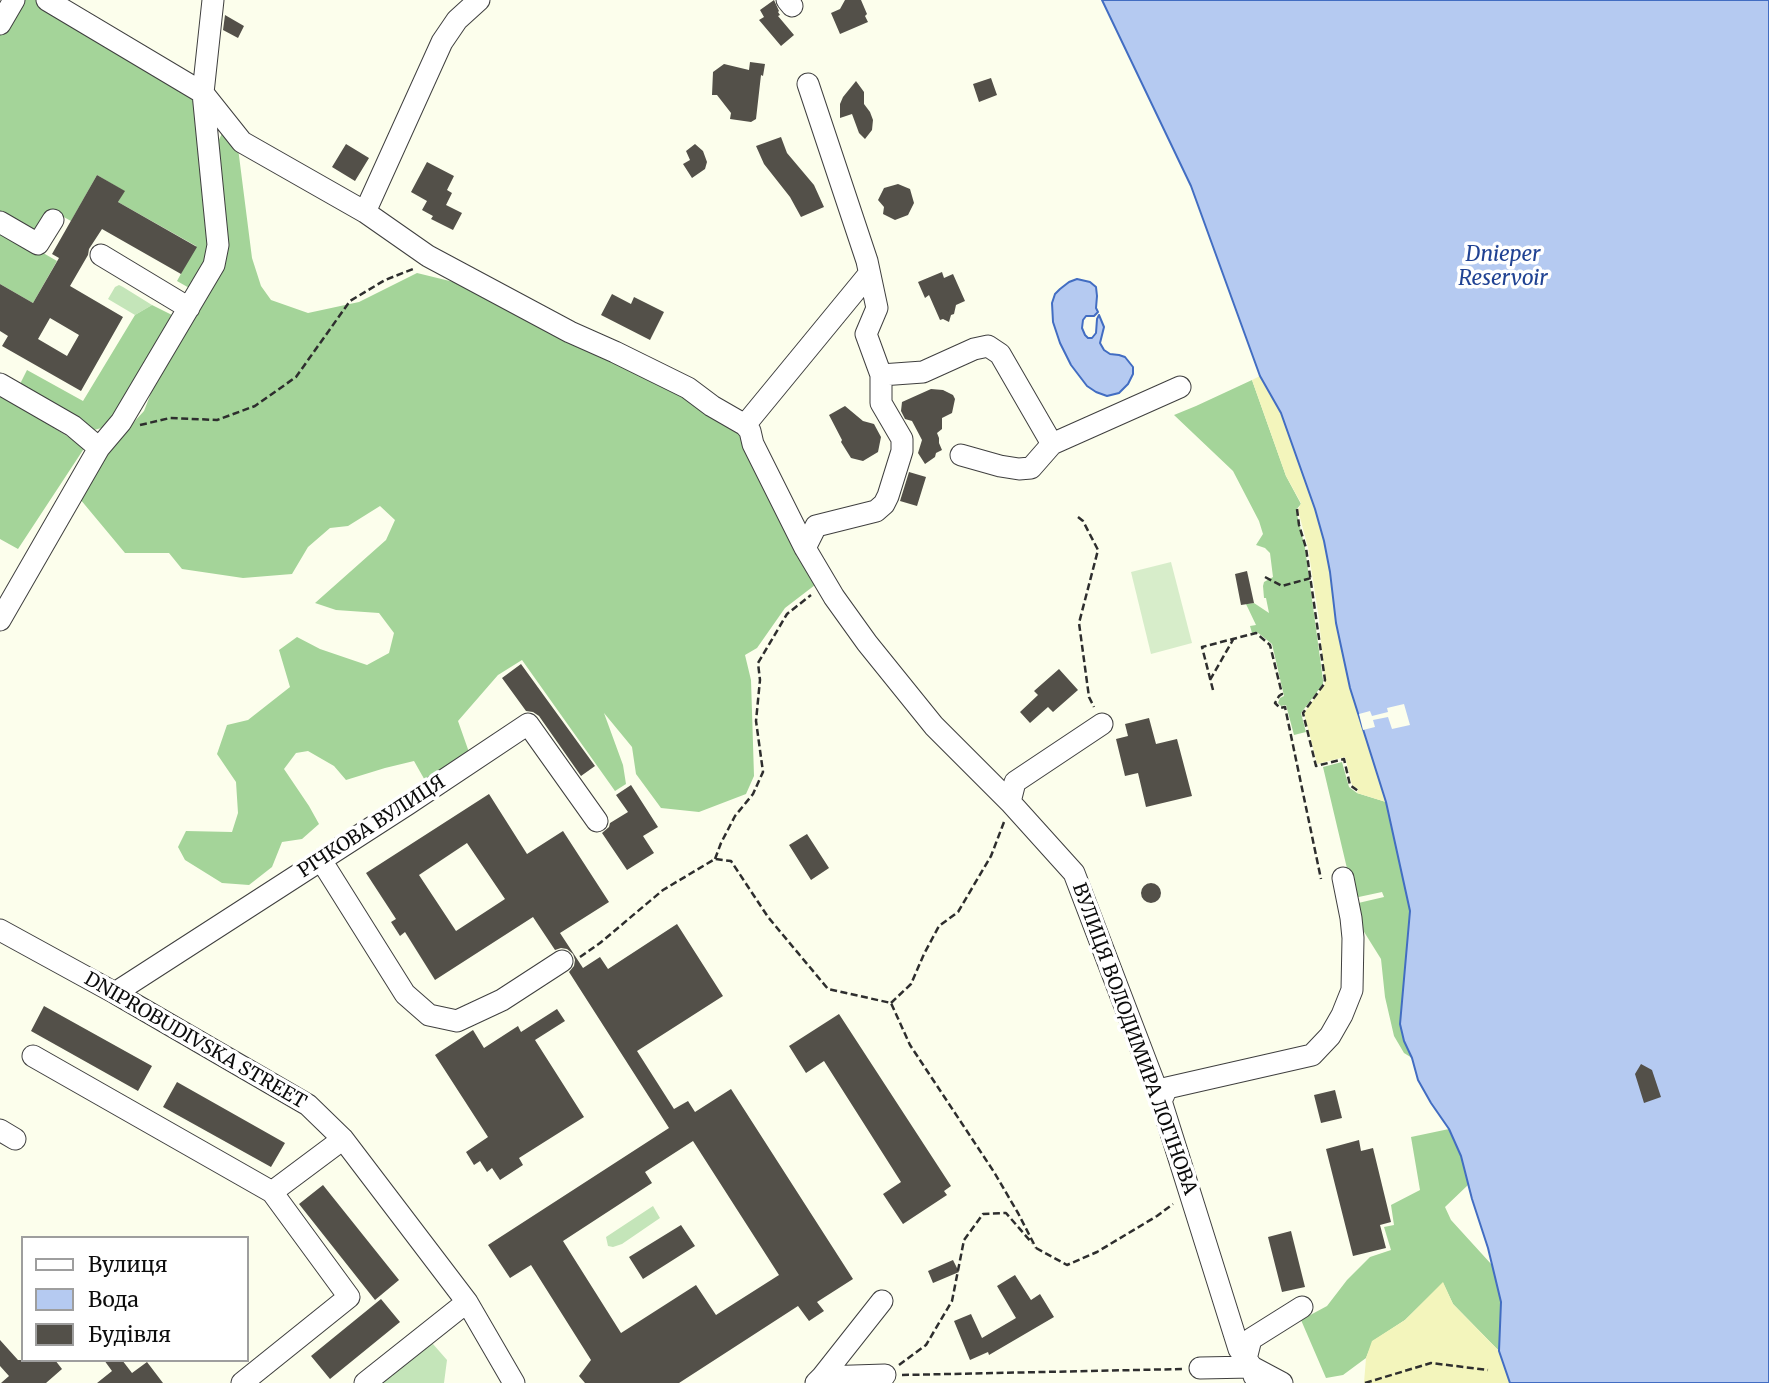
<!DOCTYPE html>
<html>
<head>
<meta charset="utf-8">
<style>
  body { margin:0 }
  #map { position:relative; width:1769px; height:1383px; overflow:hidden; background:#fcfeec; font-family:Merriweather,serif }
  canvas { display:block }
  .legend { position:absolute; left:21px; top:1236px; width:228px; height:126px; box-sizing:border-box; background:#fff; border:2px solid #9e9e9e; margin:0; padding:9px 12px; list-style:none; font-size:21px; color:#0c0c0c }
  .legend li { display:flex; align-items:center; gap:14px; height:35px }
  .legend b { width:35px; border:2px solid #9e9e9e }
</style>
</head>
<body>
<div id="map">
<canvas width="1769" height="1383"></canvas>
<ul class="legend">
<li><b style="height:9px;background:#fff"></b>Вулиця</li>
<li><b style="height:19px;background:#b5caf1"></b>Вода</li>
<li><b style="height:19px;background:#535049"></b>Будівля</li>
</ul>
</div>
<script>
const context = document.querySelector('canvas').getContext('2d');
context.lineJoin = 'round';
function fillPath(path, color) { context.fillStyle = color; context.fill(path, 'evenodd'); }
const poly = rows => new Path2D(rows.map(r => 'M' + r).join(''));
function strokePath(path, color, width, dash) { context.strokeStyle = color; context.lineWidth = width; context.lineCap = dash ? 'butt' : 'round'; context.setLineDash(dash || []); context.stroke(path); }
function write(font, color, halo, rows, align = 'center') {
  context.font = font + ' Merriweather,serif'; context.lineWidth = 7; context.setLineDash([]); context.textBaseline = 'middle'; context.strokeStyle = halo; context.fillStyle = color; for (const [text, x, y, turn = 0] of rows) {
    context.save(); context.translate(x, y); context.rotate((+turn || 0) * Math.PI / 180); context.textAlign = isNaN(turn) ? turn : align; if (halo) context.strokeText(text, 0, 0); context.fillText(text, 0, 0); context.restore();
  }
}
const green = poly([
  [119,285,123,287,152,305,135,315,108,299,115,287],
  [653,1206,660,1218,622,1244,613,1247,608,1246,606,1237],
  [433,1344,447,1360,444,1383,378,1383,427,1345]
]);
const forest = poly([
  [19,0,38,0,194,95,214,244,191,289,177,281,196,246,118,202,124,191,97,175,71,221,51,210,34,238,0,218,0,33],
  [223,131,238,148,252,258,261,286,271,300,308,313,359,302,417,273,466,285,682,392,737,431,815,585,785,608,757,648,745,655,751,680,754,776,746,794,699,812,661,808,636,774,632,747,604,713,623,765,626,784,615,791,522,660,498,675,458,721,470,755,427,784,414,761,385,768,346,780,334,766,308,751,296,753,284,769,309,806,319,824,302,839,282,842,272,867,249,885,222,883,185,860,178,847,186,831,232,832,238,813,236,782,217,754,227,725,248,720,290,687,279,650,297,637,320,649,367,665,389,653,394,633,379,613,336,610,315,603,386,540,395,520,380,506,348,526,330,528,308,547,292,574,243,578,182,569,169,553,125,553,80,499,98,461,144,411,165,357,219,266,214,151],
  [0,228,57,261,33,303,0,284],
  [152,305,172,315,175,319,105,427,94,430,17,390,27,370,83,401,135,315],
  [1252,380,1286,476,1301,504,1296,510,1305,548,1323,680,1323,684,1301,713,1306,732,1294,735,1286,705,1281,706,1278,703,1280,698,1284,696,1272,644,1257,632,1252,633,1250,626,1256,625,1246,604,1254,603,1269,613,1266,598,1264,598,1263,586,1264,582,1273,577,1270,553,1265,548,1256,545,1263,534,1259,521,1233,471,1174,415,1196,406],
  [0,395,85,447,18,549,0,539],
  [1342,762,1349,787,1357,793,1386,802,1410,911,1406,971,1404,1041,1412,1058,1404,1053,1394,1036,1385,997,1381,959,1356,919,1354,904,1384,897,1382,892,1354,898,1323,767],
  [1449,1129,1461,1156,1468,1185,1445,1207,1451,1220,1492,1265,1501,1302,1499,1351,1453,1304,1443,1283,1405,1320,1373,1341,1366,1358,1343,1375,1326,1378,1301,1320,1327,1306,1347,1280,1370,1257,1391,1250,1384,1227,1394,1225,1391,1205,1420,1190,1411,1137]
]);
const sand = poly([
  [1260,376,1281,413,1315,509,1324,541,1330,572,1336,623,1350,688,1386,802,1357,793,1358,789,1352,785,1345,757,1317,764,1304,713,1325,684,1319,619,1308,548,1298,510,1301,503,1286,476,1252,380],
  [1443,1282,1453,1304,1499,1351,1510,1383,1364,1383,1366,1358,1372,1341,1405,1320]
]);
const pitch = poly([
  [1171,562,1192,643,1151,654,1131,572]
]);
const water = poly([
  [1102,0,1769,0,1769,1383,1510,1383,1499,1351,1501,1302,1488,1248,1472,1199,1461,1156,1449,1129,1431,1103,1418,1080,1412,1058,1404,1041,1400,1024,1410,911,1386,802,1350,688,1336,623,1330,572,1324,541,1315,509,1281,413,1260,376,1191,186,1102,0],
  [1077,279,1090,282,1096,287,1097,296,1096,308,1098,312,1094,316,1086,316,1083,320,1082,328,1085,335,1088,338,1092,338,1096,333,1097,319,1099,315,1104,327,1100,343,1104,350,1110,354,1119,355,1125,357,1133,367,1133,374,1128,384,1119,393,1107,396,1096,392,1087,386,1071,365,1060,343,1053,322,1052,303,1055,294,1060,289,1069,282,1077,279]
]);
const pier = poly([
  [1404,704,1410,725,1392,729,1388,717,1373,720,1375,727,1363,730,1359,714,1370,711,1372,716,1388,712,1387,708]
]);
const building = poly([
  [774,0,779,11,778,12,780,15,778,16,794,35,781,46,759,20,764,17,760,10],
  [845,0,861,0,867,14,865,16,868,22,840,34,831,13,840,9],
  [225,15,244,26,238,38,223,30],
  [750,62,765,64,763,76,761,75,756,119,751,122,730,119,731,113,717,95,712,95,713,72,724,64,749,70],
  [991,78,997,95,979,102,973,84],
  [856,81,864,92,864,104,870,112,873,120,872,130,865,139,859,133,852,114,840,118,840,104,843,97],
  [781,137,787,153,814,185,824,207,801,217,790,197,764,164,756,146],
  [346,144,369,158,355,181,332,167],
  [695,144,703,151,707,162,705,169,692,178,683,164,690,160,686,151],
  [427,162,454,176,447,190,452,193,446,205,462,213,453,230,431,219,433,216,422,210,427,201,411,192],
  [97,175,125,191,118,202,197,247,181,274,102,229,89,249,88,255,70,286,123,317,81,391,2,346,8,336,0,331,0,284,33,303,59,258,52,254],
  [50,318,79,335,67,356,38,339],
  [898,184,910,189,914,203,908,215,895,220,883,214,884,207,878,200,884,188],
  [942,272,944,278,953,274,965,301,956,305,954,314,951,315,949,322,943,319,940,320,929,295,925,298,918,282],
  [612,294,631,304,634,297,664,312,650,340,601,315],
  [931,389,943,390,953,395,955,399,952,413,942,418,942,429,937,433,939,438,939,443,942,450,936,453,935,457,925,464,918,453,922,440,912,421,905,419,901,411,902,402],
  [845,406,863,421,874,424,881,437,878,452,863,461,851,458,841,442,842,440,829,415],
  [909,472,926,477,917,506,900,501],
  [1247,571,1254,603,1241,605,1235,574],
  [521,664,595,766,581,776,539,716,533,712,526,711,502,678],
  [1059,669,1078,690,1053,712,1048,707,1030,723,1020,712,1038,695,1034,691],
  [1149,718,1156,744,1177,739,1192,796,1146,807,1138,773,1125,776,1116,739,1128,736,1125,724],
  [631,785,658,827,643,836,654,853,627,870,602,833,609,827,610,823,628,812,616,795],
  [489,794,527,854,563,831,609,902,560,933,583,968,600,957,608,969,677,924,723,996,637,1051,674,1109,688,1101,695,1112,731,1089,853,1279,817,1302,824,1311,809,1321,798,1306,679,1383,585,1383,579,1376,591,1360,531,1265,510,1278,488,1245,669,1128,569,972,574,966,575,960,573,954,567,949,561,948,555,950,533,917,435,980,405,932,400,936,391,922,396,919,366,873],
  [467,843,505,899,456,931,419,875],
  [693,1141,779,1275,716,1315,696,1285,621,1333,563,1241,652,1183,645,1172],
  [807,834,829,868,811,880,789,845],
  '1141 893a10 10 0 1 1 20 0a10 10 0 1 1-20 0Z',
  [44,1006,152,1066,138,1091,31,1031],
  [557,1009,565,1021,535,1040,584,1117,519,1158,523,1165,500,1180,492,1168,487,1172,480,1161,474,1165,466,1152,488,1137,435,1055,473,1030,484,1048,518,1026,521,1032],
  [839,1014,951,1186,944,1191,947,1195,903,1224,883,1194,901,1182,824,1061,806,1073,789,1046],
  [1641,1064,1652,1070,1661,1097,1644,1103,1635,1074],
  [177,1082,285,1143,271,1167,163,1107],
  [1335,1090,1342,1118,1321,1123,1314,1095],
  [1359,1140,1361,1151,1373,1148,1391,1222,1380,1225,1386,1248,1353,1256,1326,1149],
  [323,1185,399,1280,375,1300,299,1204],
  [681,1225,695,1246,643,1279,629,1257],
  [1291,1231,1305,1287,1282,1292,1268,1237],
  [953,1260,959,1272,933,1283,928,1271],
  [1015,1275,1031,1300,1040,1294,1054,1317,989,1355,988,1352,970,1360,954,1321,971,1314,982,1338,1016,1318,997,1286],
  [381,1299,400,1322,330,1379,311,1356],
  [0,1340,18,1360,55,1360,62,1369,46,1383,1,1383,9,1376,0,1366],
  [104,1360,122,1360,132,1373,147,1362,163,1383,97,1383,112,1371]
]);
const path = poly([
  [140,425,170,418,217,420,255,406,296,377,350,301,385,280,413,269],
  [1297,509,1299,525,1306,548,1325,680,1324,684,1303,713,1316,766,1344,759,1350,785,1358,791],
  [1078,517,1083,521,1098,550,1079,623,1089,697,1094,707],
  [1265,577,1282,586,1311,578],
  [1210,680,1234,638],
  [1213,690,1202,647,1256,633,1270,645,1282,694,1279,696,1275,703,1280,708,1285,707,1321,879],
  [715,859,721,843,735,816,753,794,763,772,756,721,760,680,758,663,787,614,811,595],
  [580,957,600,943,663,890,715,859,731,861,768,917,828,989,891,1003,910,1045,994,1172,1018,1213,1036,1248],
  [891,1003,911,984,924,954,939,926,958,912,991,856,1004,822],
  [1036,1248,1067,1265,1097,1252,1157,1216,1173,1204],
  [899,1365,926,1345,952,1301,964,1240,983,1214,1006,1213,1032,1243],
  [902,1375,1183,1369],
  [1365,1383,1431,1363,1488,1370]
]);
const minor = poly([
  [47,0,203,93,242,142,365,212,428,256,570,332,615,352,688,388,712,406,745,425,750,431,753,444,805,548,834,597,867,643,934,726,1010,802,1074,873,1161,1101,1239,1349,1252,1367,1282,1383],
  [787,0,792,6],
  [0,24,14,0],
  [365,212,442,42,457,20,479,0],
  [0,222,38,244,53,220],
  [101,255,189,308],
  [881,375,923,372,974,349,988,346,1000,354,1052,444,1180,387],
  [0,384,73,426,99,448],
  [745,425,869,274],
  [961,455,1000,466,1019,469,1031,468,1052,444],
  [805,548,816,526,876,511,884,504,888,496,902,451,902,439,881,403,881,375,866,334,877,308,867,261,808,84],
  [0,620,99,448,121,422,214,265,218,245,203,93,213,0],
  [1010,802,1015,782,1102,724],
  [321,860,405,994,429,1015,457,1021,502,1000,562,961],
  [0,930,115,993,308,1105,343,1139,467,1302,514,1383],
  [115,993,408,804,528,724,597,821],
  [33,1056,272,1192,343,1139],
  [1161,1101,1167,1088,1312,1055,1330,1036,1342,1015,1352,990,1353,938,1351,918,1343,878],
  [0,1130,15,1139],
  [1246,1359,1251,1339,1302,1307],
  [1200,1368,1252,1367,1254,1376],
  [822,1377,882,1301],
  [242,1383,349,1297,272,1192],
  [365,1383,467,1302],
  [816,1383,822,1377,885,1375]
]);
const streetNames = [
  ["РІЧКОВА ВУЛИЦЯ",372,827,-33],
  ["ВУЛИЦЯ ВОЛОДИМИРА ЛОГІНОВА",1134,1039,70],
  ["DNIPROBUDIVSKA STREET",195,1041,30]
];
const waterNames = [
  ["Dnieper",1503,255],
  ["Reservoir",1503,279]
];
fillPath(green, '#c4e5b9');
fillPath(forest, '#a4d499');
fillPath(sand, '#f3f5bc');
fillPath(pitch, '#d7edca');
fillPath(water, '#b5caf1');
strokePath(water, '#426dc2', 2);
fillPath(pier, '#fcfeec');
fillPath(building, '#535049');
strokePath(minor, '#3f3f3f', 23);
strokePath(path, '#2e2e2e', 2.5, [7, 3.5]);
strokePath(minor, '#fff', 21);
write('19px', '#0c0c0c', '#fff', streetNames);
write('italic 21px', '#204293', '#fff', waterNames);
</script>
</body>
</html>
